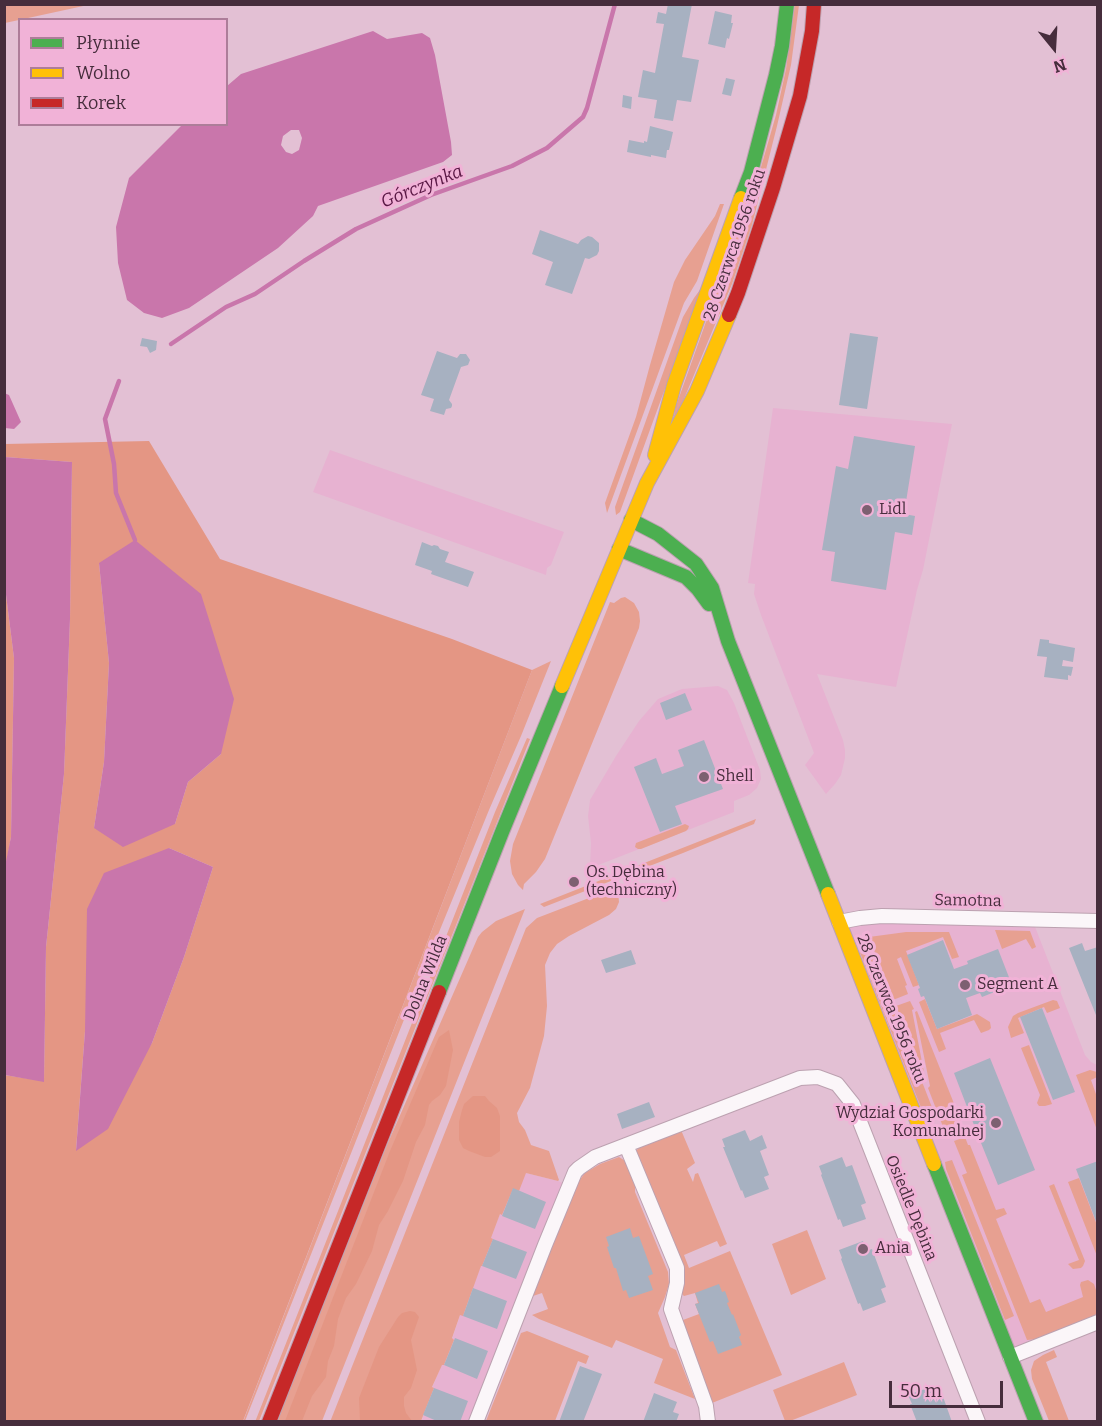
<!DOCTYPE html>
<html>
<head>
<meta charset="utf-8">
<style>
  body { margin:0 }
  #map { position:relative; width:1102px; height:1426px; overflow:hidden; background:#e3c0d4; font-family:Bitter,serif }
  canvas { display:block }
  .frame { position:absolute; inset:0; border:6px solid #462d3c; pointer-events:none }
  .legend { position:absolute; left:18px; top:18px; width:210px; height:108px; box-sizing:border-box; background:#f1b2d7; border:2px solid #ad7d99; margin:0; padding:8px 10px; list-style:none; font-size:18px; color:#462d3c }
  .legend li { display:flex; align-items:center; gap:12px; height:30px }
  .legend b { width:30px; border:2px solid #ad7d99 }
  .north { position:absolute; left:1024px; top:18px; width:60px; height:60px; -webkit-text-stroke:4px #f1b2d7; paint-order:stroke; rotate:162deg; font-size:16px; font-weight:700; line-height:24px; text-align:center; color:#462d3c }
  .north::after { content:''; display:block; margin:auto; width:21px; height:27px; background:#462d3c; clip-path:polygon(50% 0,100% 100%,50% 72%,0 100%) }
  .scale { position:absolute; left:889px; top:1381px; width:114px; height:27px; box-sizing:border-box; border:3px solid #462d3c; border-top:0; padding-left:8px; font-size:18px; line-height:21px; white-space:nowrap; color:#462d3c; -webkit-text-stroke:4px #f1b2d7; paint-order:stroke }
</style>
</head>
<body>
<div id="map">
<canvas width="1102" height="1426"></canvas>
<div class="frame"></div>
<ul class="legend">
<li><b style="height:8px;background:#4caf50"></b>Płynnie</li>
<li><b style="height:8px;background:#ffc107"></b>Wolno</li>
<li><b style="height:8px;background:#c62828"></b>Korek</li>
</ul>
<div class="north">N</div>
<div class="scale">50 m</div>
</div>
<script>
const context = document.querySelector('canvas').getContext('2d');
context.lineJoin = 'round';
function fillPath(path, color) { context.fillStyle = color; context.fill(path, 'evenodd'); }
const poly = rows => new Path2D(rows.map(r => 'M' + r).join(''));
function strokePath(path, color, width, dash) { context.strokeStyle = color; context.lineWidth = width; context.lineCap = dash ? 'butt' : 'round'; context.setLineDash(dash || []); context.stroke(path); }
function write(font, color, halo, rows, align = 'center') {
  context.font = font + ' Bitter,serif'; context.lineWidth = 6; context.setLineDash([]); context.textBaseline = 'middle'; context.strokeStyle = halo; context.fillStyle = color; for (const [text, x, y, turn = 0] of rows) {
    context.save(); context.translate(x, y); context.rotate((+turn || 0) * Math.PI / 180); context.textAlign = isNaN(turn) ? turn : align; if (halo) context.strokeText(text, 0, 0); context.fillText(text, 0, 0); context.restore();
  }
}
const built = poly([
  [773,408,952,424,923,570,917,590,896,687,817,674,843,740,845,750,845,758,841,775,835,784,826,794,805,765,814,753,761,615,754,594,755,584,748,583],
  [330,450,564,532,551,565,547,568,546,575,313,492],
  [718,686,727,690,734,703,760,770,761,779,757,788,749,795,734,801,734,812,583,871,590,867,591,843,588,816,590,800,616,756,639,721,658,699,682,689],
  [1032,919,1085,1055,1091,1062,1097,1065,1097,1322,1010,1357,839,922],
  [526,1173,558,1181,565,1184,470,1421,421,1422,434,1389,432,1388,442,1364,444,1365,454,1340,452,1339,460,1315,463,1315,473,1289,472,1288,500,1214,502,1214,513,1188]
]);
const green = poly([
  [5,4,88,4,88,5,5,23],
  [795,5,799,5,791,65,777,126,752,225,732,284,671,430,676,406,761,167,776,115,786,69],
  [720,204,724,204,697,281,684,303,607,513,605,503,636,417,650,365,674,282,685,260,715,216],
  [702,287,620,512,616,515,615,507,683,317,694,298],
  [625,597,634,603,639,612,640,621,639,628,545,859,536,872,524,884,523,890,518,885,512,874,510,861,513,844,610,602,614,603,621,598],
  [551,661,521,736,489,810,428,959,245,1421,243,1422,532,670],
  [527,738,530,739,259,1421,255,1422,495,812],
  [756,819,754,824,683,853,544,907,540,904],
  [685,824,689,826,688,829,686,831,641,849,638,849,635,847,636,843],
  [615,888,618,892,619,902,616,909,609,915,569,936,557,944,550,953,545,965,547,1006,544,1036,530,1088,517,1113,519,1122,525,1130,531,1145,549,1151,559,1180,558,1181,526,1173,519,1191,513,1189,502,1215,500,1214,491,1238,493,1239,482,1266,481,1266,463,1316,460,1315,452,1338,454,1340,444,1365,442,1365,432,1387,434,1388,421,1421,330,1422,526,928,537,918],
  [525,909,322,1421,277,1422,387,1145,478,937,482,932,496,921],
  [995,930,1030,931,1036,947,1032,949,1026,939,1002,949],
  [906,932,949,932,959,957,952,959,943,937,906,951,919,985,913,987,901,957,897,959,907,985,905,986,908,994,893,1000,869,937],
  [869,946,935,1115,928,1118,924,1115,859,950],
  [925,999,937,1029,977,1014,990,1022,991,1028,989,1030,981,1033,974,1020,940,1033,946,1049,939,1052,919,1002],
  [1053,1000,1057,1001,1060,1008,1047,1013,1044,1007,1018,1018,1024,1033,1011,1038,1008,1027,1013,1016,1018,1013],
  [910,1001,914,1009,912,1010,926,1083,896,1006],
  [917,1011,961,1121,959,1122,962,1131,947,1137,928,1088,930,1086,915,1012],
  [1029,1045,1052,1104,1045,1106,1039,1106,1037,1103,1040,1095,1021,1048],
  [1090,1070,1097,1072,1097,1077,1091,1080,1097,1097,1097,1130,1076,1075],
  [681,1130,695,1163,687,1169,693,1182,695,1174,698,1173,727,1244,720,1247,717,1241,684,1255,689,1268,730,1251,782,1375,712,1403,683,1323,683,1320,699,1314,695,1304,698,1303,695,1293,684,1296,681,1293,636,1155,637,1150,641,1145],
  [965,1137,968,1145,970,1145,996,1210,1004,1208,1007,1214,996,1219,1030,1303,1040,1299,1046,1312,1083,1297,1080,1285,1081,1282,1088,1280,1094,1284,1097,1293,1097,1313,1094,1316,1038,1339,1027,1340,962,1175,967,1173,954,1141],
  [619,1157,627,1162,635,1182,635,1192,668,1272,669,1284,665,1297,658,1313,670,1347,676,1350,695,1399,654,1383,663,1359,616,1340,612,1348,539,1319,532,1315,548,1309,542,1293,530,1297,574,1187,585,1173,600,1164],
  [952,1160,1014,1316,1005,1320,946,1169,945,1162],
  [1079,1178,1097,1225,1097,1256,1068,1182],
  [1054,1184,1085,1261,1083,1266,1081,1268,1073,1269,1068,1264,1079,1260,1049,1186],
  [807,1230,826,1279,791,1295,772,1244],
  [527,1331,589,1356,586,1364,578,1361,555,1421,486,1421,521,1333],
  [1054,1350,1057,1357,1046,1362,1069,1421,1049,1421,1032,1379,1031,1370,1034,1361,1043,1355],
  [844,1362,857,1395,790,1421,785,1421,773,1390]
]);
const forest = poly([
  [149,441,220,559,452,639,532,670,243,1421,5,1421,4,1075,44,1081,46,947,64,774,70,619,72,462,5,457,5,444],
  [99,563,221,754,188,782,175,824,94,828,104,762,109,663],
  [169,848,213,867,184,957,152,1043,76,1150,85,1031],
  [4,579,14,658,11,837,5,871],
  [449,1030,453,1050,446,1086,440,1095,432,1101,429,1105,425,1125,416,1142,403,1181,388,1211,379,1225,372,1251,356,1284,346,1298,338,1319,334,1346,328,1361,326,1377,312,1396,302,1421,285,1421,390,1151,439,1037],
  [473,1096,485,1096,489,1101,497,1108,500,1116,500,1151,491,1157,485,1157,469,1151,463,1148,459,1140,459,1122,462,1110,464,1104],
  [410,1311,415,1312,419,1317,411,1340,417,1370,411,1388,404,1397,404,1406,406,1413,412,1421,360,1421,359,1398,379,1347,398,1317,402,1313]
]);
const water = poly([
  [373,31,387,39,422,33,430,38,435,55,451,142,452,155,443,162,318,206,313,216,278,248,189,308,162,318,144,313,127,300,118,263,116,227,129,178,182,125,226,124,227,86,241,74],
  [291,130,299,130,302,138,299,150,292,154,286,152,281,145,283,136],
  [4,393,9,395,21,422,14,429,5,428],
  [5,457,72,462,70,619,64,774,46,947,44,1082,5,1075,4,871,11,837,14,658,4,579],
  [135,540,201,594,234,699,221,754,188,782,175,824,123,847,94,828,104,762,109,663,99,563],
  [169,848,213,867,184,957,152,1043,108,1129,76,1151,85,1031,87,909,104,873]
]);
const stream = poly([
  [171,344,226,307,255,294,304,261,356,229,431,195,512,166,547,148,583,117,587,108,615,4],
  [119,381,105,419,114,464,116,493,135,540]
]);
const building = poly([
  [668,4,692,4,682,57,699,60,691,102,677,100,673,121,654,118,657,100,638,97,643,70,655,73,664,24,656,23,658,12,666,14],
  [715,11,732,15,731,23,733,23,729,39,727,38,725,48,708,44],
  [726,78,735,80,731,96,722,94],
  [623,95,632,97,631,109,622,107],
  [650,126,673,132,669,150,667,150,666,158,651,155,651,157,627,152,629,140,644,143,644,141,647,142],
  [540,230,578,244,581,240,588,236,592,237,599,243,599,251,597,255,589,259,585,258,572,294,545,285,553,262,532,254],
  [850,333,878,337,867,409,839,405],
  [142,338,157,341,156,350,150,353,147,347,140,346],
  [437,351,457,358,460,354,466,354,470,360,468,365,461,367,449,400,452,404,452,406,451,408,446,409,444,415,430,411,434,399,421,395],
  [854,436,915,446,904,514,915,516,912,535,895,532,886,590,831,581,835,552,822,550,836,466,848,469],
  [422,542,432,546,434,545,438,546,440,549,449,552,445,562,474,572,468,587,431,574,432,571,415,565],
  [1040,639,1049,640,1049,643,1075,648,1073,662,1063,660,1062,666,1073,667,1071,676,1068,675,1068,680,1044,677,1047,657,1037,656],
  [685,693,692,710,666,720,660,703],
  [704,740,723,789,675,806,682,824,660,832,634,767,656,758,662,774,684,766,678,750],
  [943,940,954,969,968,964,967,961,998,949,1012,985,982,997,980,993,966,998,972,1015,937,1029,924,996,921,997,918,989,920,988,907,955],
  [1082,943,1085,951,1098,947,1098,1020,1069,948],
  [631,950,636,964,606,973,601,960],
  [1042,1008,1075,1092,1053,1100,1020,1017],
  [990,1058,1035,1170,998,1185,977,1133,976,1133,973,1126,974,1125,954,1073],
  [649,1102,655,1117,622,1129,617,1114],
  [745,1130,750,1141,762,1135,767,1148,760,1151,769,1175,764,1177,769,1189,745,1198,742,1190,741,1191,723,1147,725,1147,722,1139],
  [842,1157,846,1167,852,1165,866,1203,861,1205,866,1219,843,1227,840,1219,838,1220,821,1175,822,1174,819,1166],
  [1098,1161,1098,1224,1097,1224,1076,1169],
  [513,1188,546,1202,535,1229,502,1216],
  [630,1228,633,1238,639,1236,653,1274,648,1276,653,1290,629,1298,626,1290,623,1291,616,1268,614,1268,607,1247,609,1246,606,1237],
  [493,1239,527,1252,516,1279,482,1266],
  [863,1241,866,1251,872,1249,886,1287,881,1289,886,1302,863,1311,860,1303,858,1304,841,1259,842,1258,839,1250],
  [719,1284,722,1292,725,1291,729,1302,727,1303,732,1315,733,1314,741,1335,739,1337,742,1345,718,1354,713,1341,710,1342,695,1304,699,1303,695,1293],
  [473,1288,507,1301,497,1329,463,1316],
  [455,1338,488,1351,477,1379,444,1365],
  [580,1366,602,1374,583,1422,559,1422],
  [933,1386,937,1396,942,1394,952,1422,917,1422,910,1404,912,1404,908,1395],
  [434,1388,468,1401,460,1422,439,1422,423,1415],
  [654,1393,677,1402,673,1412,679,1414,676,1422,643,1422]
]);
const street = poly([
  [839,922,860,918,882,916,1098,921],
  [626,1145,677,1268,677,1283,671,1309,706,1406,708,1422],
  [1010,1357,1098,1322],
  [476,1422,545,1245,575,1172,579,1168,595,1157,800,1078,818,1077,837,1084,853,1104,978,1422]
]);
const fast = poly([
  [741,198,751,172,776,75,782,46,787,4],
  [631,520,658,534,696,564,712,588,728,641,828,894],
  [619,549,686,577,698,589,709,604],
  [439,992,502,832,562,686],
  [934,1164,1036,1422]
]);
const slow = poly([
  [655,455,674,385,741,198],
  [562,686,647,483,697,391,729,315],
  [828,894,934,1164]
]);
const jam = poly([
  [729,315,738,293,773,188,800,96,812,31,814,4],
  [269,1422,439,992]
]);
const markers = [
  [867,510,6,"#7d6071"],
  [704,777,6,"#7d6071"],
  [574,882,6,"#7d6071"],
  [965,985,6,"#7d6071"],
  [996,1123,6,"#7d6071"],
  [863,1249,6,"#7d6071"]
];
const streetNames = [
  ["28 Czerwca 1956 roku",735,245,-71],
  ["Samotna",968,901,1],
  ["Dolna Wilda",426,978,-68],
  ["28 Czerwca 1956 roku",891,1009,68],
  ["Osiedle Dębina",911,1208,68]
];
const poiNames = [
  ["Lidl",879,510],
  ["Shell",716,777],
  ["Os. Dębina",586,873],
  ["(techniczny)",586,891],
  ["Segment A",977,985],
  ["Wydział Gospodarki",984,1114,"right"],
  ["Komunalnej",984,1132,"right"],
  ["Ania",875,1249]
];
const waterNames = [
  ["Górczynka",422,187,-22]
];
fillPath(built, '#e7b2d1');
fillPath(green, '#e7a091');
fillPath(forest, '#e49684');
fillPath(water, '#c976ab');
strokePath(stream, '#c976ab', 4.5);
fillPath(building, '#a7b1c1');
strokePath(street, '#bca1b0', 16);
strokePath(fast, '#bca1b0', 16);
strokePath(slow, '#bca1b0', 16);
strokePath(jam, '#bca1b0', 16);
strokePath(street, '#fbf6f9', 14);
strokePath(fast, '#4caf50', 14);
strokePath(slow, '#ffc107', 14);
strokePath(jam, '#c62828', 14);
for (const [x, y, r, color] of markers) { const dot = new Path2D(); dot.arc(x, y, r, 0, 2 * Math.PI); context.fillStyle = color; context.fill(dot); strokePath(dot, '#f1b2d7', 2); }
write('16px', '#462d3c', '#f1b2d7', streetNames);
write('16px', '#462d3c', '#f1b2d7', poiNames, 'left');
write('italic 18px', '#591744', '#f1b2d7', waterNames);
</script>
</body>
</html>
